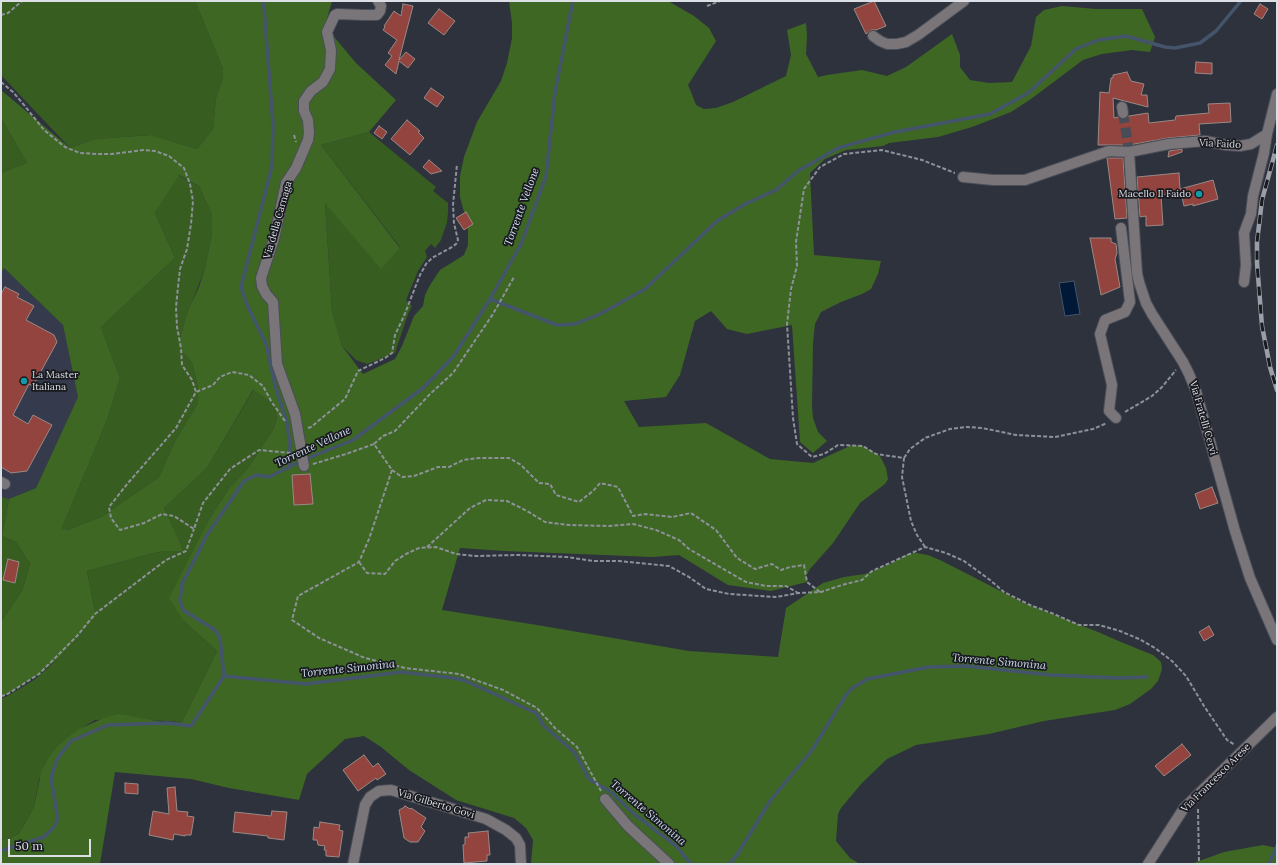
<!DOCTYPE html>
<html>
<head>
<meta charset="utf-8">
<style>
  body { margin:0 }
  #map { position:relative; width:1278px; height:865px; overflow:hidden; background:#2e323d; font-family:Lora,serif }
  canvas { display:block }
  .frame { position:absolute; inset:0; border:2px solid #dcdfe6; pointer-events:none }
  .scale { position:absolute; left:8px; top:839px; width:83px; height:18px; box-sizing:border-box; border:2px solid #dcdfe6; border-top:0; padding-left:5px; font-size:12px; line-height:14px; white-space:nowrap; color:#dcdfe6; -webkit-text-stroke:3px #181a1f; paint-order:stroke }
</style>
</head>
<body>
<div id="map">
<canvas width="1278" height="865"></canvas>
<div class="frame"></div>
<div class="scale">50 m</div>
</div>
<script>
const context = document.querySelector('canvas').getContext('2d');
context.lineJoin = 'round';
function fillPath(path, color) { context.fillStyle = color; context.fill(path, 'evenodd'); }
const poly = rows => new Path2D(rows.map(r => 'M' + r).join(''));
function strokePath(path, color, width, dash) { context.strokeStyle = color; context.lineWidth = width; context.lineCap = dash ? 'butt' : 'round'; context.setLineDash(dash || []); context.stroke(path); }
function write(font, color, halo, rows, align = 'center') {
  context.font = font + ' Lora,serif'; context.lineWidth = 3.5; context.setLineDash([]); context.textBaseline = 'middle'; context.strokeStyle = halo; context.fillStyle = color; for (const [text, x, y, turn = 0] of rows) {
    context.save(); context.translate(x, y); context.rotate((+turn || 0) * Math.PI / 180); context.textAlign = isNaN(turn) ? turn : align; if (halo) context.strokeText(text, 0, 0); context.fillText(text, 0, 0); context.restore();
  }
}
const built = poly([
  [4,268,63,325,78,397,36,488,9,499,1,497,1,273]
]);
const green = poly([
  [1,1,195,1,223,69,223,77,216,98,213,129,197,149,151,135,95,139,70,148,1,75],
  [1,118,27,163,1,173],
  [369,132,436,187,433,191,448,203,448,213,447,222,441,240,435,248,431,244,425,251,427,257,418,271,406,300,412,306,408,314,395,353,367,364,356,360,342,346,332,311,325,202,381,268,400,247,321,145],
  [178,175,199,186,212,215,212,233,205,268,193,300,187,313,179,342,192,363,198,387,198,403,175,441,159,477,101,517,67,530,62,528,107,420,120,378,101,327,175,258,155,213],
  [254,389,274,403,277,418,274,428,246,471,230,487,211,516,190,560,184,621,217,651,182,722,129,719,95,720,70,735,56,747,48,758,39,780,34,807,22,829,18,834,11,838,1,840,1,698,6,697,34,680,59,658,96,617,87,571,162,551,182,551,164,508,207,468],
  [1,497,9,499,2,536,16,542,30,564,22,591,1,622]
]);
const forest = poly([
  [195,1,332,1,325,26,356,63,396,100,369,132,321,145,400,248,381,269,325,203,332,311,342,346,363,374,395,359,402,346,414,316,423,306,425,295,430,285,440,270,464,255,468,245,468,227,460,197,460,176,464,157,477,122,501,81,507,63,512,38,512,23,509,1,668,1,694,16,709,28,716,41,688,85,691,92,696,105,704,109,716,108,733,102,786,76,791,55,787,30,806,23,807,35,806,54,818,77,827,75,862,70,887,76,906,67,952,34,960,55,960,67,970,80,989,83,1012,82,1031,46,1036,17,1044,10,1062,6,1096,9,1142,9,1155,37,1150,52,1132,50,1102,54,1083,60,1031,99,1011,112,972,127,938,137,889,143,883,146,846,150,825,159,810,173,814,255,881,261,878,274,871,289,862,294,841,302,821,312,815,324,813,343,812,407,813,418,818,432,827,441,813,453,800,442,792,325,747,334,727,329,711,311,695,321,680,375,666,397,624,401,639,427,706,423,770,459,813,463,852,445,863,446,880,456,886,468,888,479,885,484,860,503,833,543,810,569,806,576,807,582,771,591,728,585,679,555,652,557,505,551,460,548,442,610,537,625,689,651,778,657,786,608,823,583,844,577,865,574,892,563,907,554,916,553,928,555,942,561,1024,603,1098,632,1121,642,1153,655,1161,662,1162,669,1158,681,1151,689,1130,704,1115,710,1044,721,989,734,916,745,887,759,862,783,841,808,838,814,836,841,850,858,860,864,531,864,533,840,526,828,514,818,456,800,409,770,381,747,364,736,345,739,307,774,299,800,229,788,191,779,115,772,100,864,1,864,1,840,11,838,18,834,22,829,34,807,41,773,48,758,56,747,70,735,79,729,104,718,119,714,168,723,182,722,217,651,184,621,169,598,211,516,230,487,246,471,274,428,277,418,274,403,253,390,207,468,164,508,183,551,162,551,87,571,96,617,59,658,39,674,6,695,1,696,1,622,22,591,30,564,16,542,2,536,9,499,36,488,78,397,63,325,4,268,1,273,1,173,27,163,1,118,1,90,70,148,95,139,151,135,197,149,213,129,216,98,223,77,223,69],
  [179,175,199,186,212,215,212,233,205,268,199,287,187,313,179,342,182,352,186,354,192,363,198,387,198,403,175,441,159,477,101,517,67,530,62,528,107,420,120,378,101,327,175,258,155,213],
  [1263,845,1277,848,1277,864,1191,864,1224,852]
]);
const water = poly([
  [1074,281,1080,314,1065,316,1059,283,1074,281]
]);
const stream = poly([
  [262,1,264,7,273,124,272,166,241,287,247,305,266,344,275,385,287,423,290,444,289,468],
  [490,299,557,325,575,324,600,314,645,289,717,221,745,204,776,190,798,171,838,148,895,132,990,114,1028,93,1076,49,1098,40,1126,36,1165,47,1175,48,1200,43,1216,31,1241,1],
  [224,676,306,684,401,672,454,678,466,681,536,713,543,725,574,752,589,779,611,792,634,814,676,846,691,864],
  [1,850,3,850,44,837,53,828,57,821,57,814,51,778,57,759,71,741,108,725,168,723,191,726,224,676,220,638,215,630,183,610,180,600,182,584,207,535,244,481,256,475,269,477,303,460,353,440,423,388,453,357,490,299,521,244,546,176,555,92,573,1],
  [729,864,737,855,770,801,812,750,846,695,851,689,867,679,929,667,966,666,1051,675,1118,678,1147,677],
  [1269,864,1277,846]
]);
const building = poly([
  [874,1,886,26,876,30,871,30,866,34,854,9,874,1],
  [403,4,413,6,399,60,406,52,415,59,408,68,399,61,396,74,385,65,392,56,388,53,397,40,383,30,385,27,384,26,394,11,401,16,403,4],
  [1260,4,1268,9,1262,19,1254,14,1260,4],
  [439,9,455,21,444,35,428,23,439,9],
  [1196,62,1212,63,1212,74,1195,73,1196,62],
  [1127,72,1131,81,1144,84,1141,95,1147,95,1148,107,1113,98,1114,118,1118,117,1124,119,1129,116,1148,113,1149,123,1175,120,1176,116,1209,113,1208,104,1230,103,1231,122,1199,124,1200,135,1168,138,1129,145,1098,145,1100,92,1109,93,1111,78,1113,78,1113,75,1127,72],
  [431,88,444,97,437,107,424,98,431,88],
  [407,120,420,131,418,132,424,138,410,155,391,139,407,120],
  [379,126,387,132,382,139,374,133,379,126],
  [1182,149,1182,152,1168,157,1169,151,1182,149],
  [1107,158,1123,158,1127,218,1115,219,1107,158],
  [429,160,442,171,431,174,423,167,429,160],
  [1179,173,1180,189,1213,180,1218,199,1193,206,1193,204,1184,206,1181,193,1161,195,1163,225,1146,226,1146,216,1140,217,1137,177,1179,173],
  [466,212,473,224,464,230,456,218,466,212],
  [1090,238,1111,238,1111,242,1116,244,1117,253,1115,259,1120,287,1101,295,1090,238],
  [5,287,19,294,17,297,34,306,26,320,54,335,57,342,33,386,29,384,13,415,28,424,33,415,52,425,27,471,11,473,1,467,1,294,5,287],
  [310,474,313,504,294,505,292,475,310,474],
  [1212,487,1218,503,1200,509,1195,494,1212,487],
  [8,559,19,562,15,583,3,580,8,559],
  [1209,626,1214,635,1204,641,1199,632,1209,626],
  [1182,744,1191,755,1164,776,1155,766,1182,744],
  [364,755,373,767,378,763,386,774,377,780,376,778,358,791,343,770,364,755],
  [125,783,138,784,138,794,125,793,125,783],
  [175,787,177,811,188,812,187,816,194,817,191,835,185,835,185,836,174,834,173,840,149,835,153,811,169,814,167,788,175,787],
  [405,806,410,809,411,808,426,818,421,827,425,831,418,842,410,842,404,838,399,810,403,808,405,806],
  [272,811,287,812,284,840,268,838,268,836,233,832,235,812,271,816,272,811],
  [320,822,340,825,339,830,343,831,339,857,326,856,326,850,324,850,325,846,318,845,317,840,313,840,314,827,319,828,320,822],
  [488,831,490,855,487,855,487,861,464,863,463,845,465,844,465,837,469,837,468,833,488,831]
]);
const minorTunnel = poly([
  [1123,113,1129,152]
]);
const path = poly([
  [707,6,720,1],
  [1,15,8,13,22,1],
  [1,82,13,92,24,105,44,130,65,147,80,153,98,154,112,154,143,150,155,151,169,156,184,168,190,184,193,201,191,224,187,249,180,269,178,287,176,307,177,327,181,348,182,365,192,380,196,392],
  [294,135,296,142],
  [1125,412,1152,396,1162,387,1176,370],
  [285,421,271,401,263,386,249,375,232,372,220,377,213,385,196,392,176,428,128,483,109,507,111,518,120,530,144,523,162,514,174,516,194,529,203,503,230,469,259,450,291,453],
  [308,428,311,427,345,399,358,371,385,358,392,353,395,335,404,316,420,275,426,264,432,258,452,247,456,244,458,240,457,236,454,223,453,205,457,164],
  [374,444,383,436,395,431,430,394,453,373,493,314,514,277],
  [904,458,910,449,925,438,950,429,967,427,982,428,1016,435,1055,437,1093,429,1107,423],
  [313,464,346,454,374,444,392,470,369,539,359,562,298,596,292,620,319,638,365,658,405,668,459,674,503,690,537,708,555,728,577,747,601,791],
  [392,470,402,477,414,476,438,467,449,467,463,460,479,458,509,458,521,465,539,483,550,484,556,495,579,502,593,491,600,483,618,487,633,516,645,514,672,517,691,513,716,530,737,558,755,569,772,564,781,570,790,567,804,565,807,582,820,592],
  [427,547,470,508,486,500,507,501,527,511,545,522,569,525,609,526,633,524,656,530,679,540,689,549,746,582,766,586,786,586,798,593],
  [925,547,917,535,911,521,902,477,904,458,876,454,863,446,838,445,824,454,812,457,797,444,793,418,787,324,791,289,797,266,796,242,804,189,820,167,844,154,882,150,922,160,955,173],
  [359,562,367,573,385,574,395,561,406,554,419,548,436,547,456,554,476,556,518,555,567,557,593,561,619,561,669,566,689,577,706,589,729,594,776,597,799,593,821,592,842,585,862,580,872,571,925,547,946,553,964,561,990,580,1004,592,1030,605,1054,614,1079,625,1099,625,1120,631,1139,639,1155,648,1172,661,1186,676,1204,706,1227,740,1235,745],
  [1,696,6,695,39,674,77,636,95,614,166,560,186,551,194,529],
  [1198,809,1199,864]
]);
const minor = poly([
  [873,36,880,41,887,44,897,44,906,42,918,35,964,1],
  [1122,107,1123,113],
  [1129,152,1137,273,1139,282,1146,303,1152,314,1183,362,1189,374,1196,391,1235,531,1250,578,1277,640],
  [963,177,993,180,1025,180,1109,151,1129,152,1169,144,1205,141,1226,145,1240,146,1251,144,1267,134,1277,94],
  [1244,282,1246,265,1244,233,1251,214,1253,196,1264,153,1267,134],
  [1116,418,1109,411,1112,385,1100,334,1105,320,1125,312,1130,302,1121,228],
  [304,466,295,414,277,364,273,302,266,294,262,286,261,278,274,239,286,183,296,168,308,140,309,133,308,120,304,111,304,101,311,91,323,82,330,69,331,50,327,32,335,15,337,14,363,15,377,15,380,11,381,6,378,1],
  [1,482,5,484],
  [605,799,628,826,669,864],
  [353,864,365,805,370,797,379,791,391,790,486,819,506,830,516,838,520,845,521,864],
  [1148,864,1184,808,1277,717]
]);
const rail = poly([
  [1277,145,1262,200,1257,242,1257,263,1262,326,1270,367,1277,390]
]);
const markers = [
  [1199,194,4,"#0f9aa8"],
  [24,381,4,"#0f9aa8"]
];
const streetNames = [
  ["Via Faido",1220,144,3],
  ["Via della Carnaga",278,220,-74],
  ["Via Fratelli Cervi",1203,418,74],
  ["Via Francesco Arese",1216,778,-45],
  ["Via Gilberto Govi",436,804,17]
];
const poiNames = [
  ["Macello Il Faido",1191,194],
  ["La Master",32,375,"left"],
  ["Italiana",32,387,"left"]
];
const waterNames = [
  ["Torrente Vellone",522,207,-70],
  ["Torrente Vellone",313,447,-25],
  ["Torrente Simonina",999,662,5],
  ["Torrente Simonina",348,669,-6],
  ["Torrente Simonina",648,813,40]
];
fillPath(built, '#353b4c');
fillPath(green, '#385d21');
fillPath(forest, '#3e6724');
fillPath(water, '#011936');
strokePath(water, '#43546b', 1);
strokePath(stream, '#43546b', 3.5);
fillPath(building, '#93443e');
strokePath(building, '#9a8987', 1);
strokePath(minorTunnel, '#484c56', 10, [10, 5]);
strokePath(minor, '#4a4e58', 12);
strokePath(path, '#8d9199', 2, [4, 2]);
strokePath(minor, '#7a7579', 10);
strokePath(rail, '#9b9ea7', 4.5);
strokePath(rail, '#181a1f', 3, [9]);
for (const [x, y, r, color] of markers) { const dot = new Path2D(); dot.arc(x, y, r, 0, 2 * Math.PI); context.fillStyle = color; context.fill(dot); strokePath(dot, '#181a1f', 1.5); }
write('10px', '#dcdfe6', '#181a1f', streetNames);
write('10px', '#dcdfe6', '#181a1f', poiNames, 'right');
write('italic 11px', '#d0deef', '#181a1f', waterNames);
</script>
</body>
</html>
